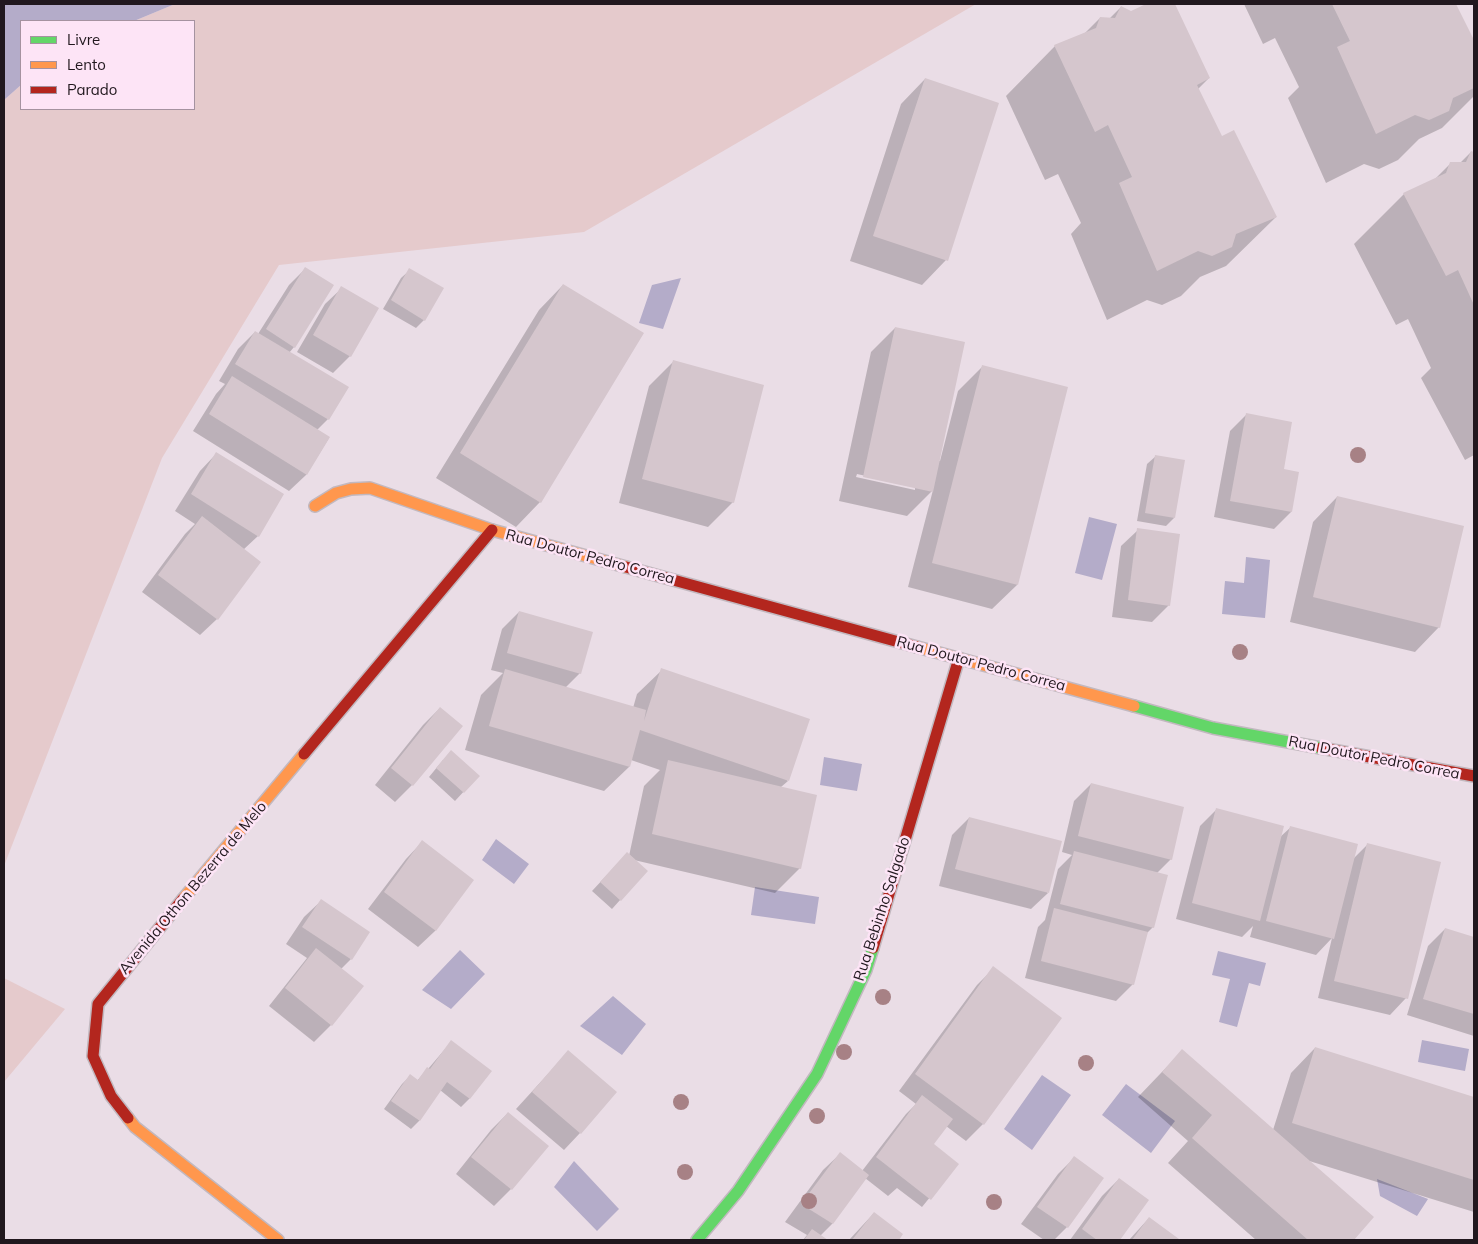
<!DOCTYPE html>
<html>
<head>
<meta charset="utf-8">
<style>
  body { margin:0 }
  #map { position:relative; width:1478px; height:1244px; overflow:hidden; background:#eadde6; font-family:Mulish,sans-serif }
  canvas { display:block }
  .frame { position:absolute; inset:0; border:5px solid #21181e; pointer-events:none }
  .legend { position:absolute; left:20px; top:20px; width:175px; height:90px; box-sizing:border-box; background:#fde4f6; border:1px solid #a592a0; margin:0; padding:6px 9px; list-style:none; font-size:15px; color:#21181e }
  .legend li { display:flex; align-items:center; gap:10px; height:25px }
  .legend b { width:25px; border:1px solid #a592a0 }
</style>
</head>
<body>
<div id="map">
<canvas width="1478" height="1244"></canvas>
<div class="frame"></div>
<ul class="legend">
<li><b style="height:6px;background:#63d668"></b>Livre</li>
<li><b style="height:6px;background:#ff974d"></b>Lento</li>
<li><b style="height:6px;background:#b3261e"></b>Parado</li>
</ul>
</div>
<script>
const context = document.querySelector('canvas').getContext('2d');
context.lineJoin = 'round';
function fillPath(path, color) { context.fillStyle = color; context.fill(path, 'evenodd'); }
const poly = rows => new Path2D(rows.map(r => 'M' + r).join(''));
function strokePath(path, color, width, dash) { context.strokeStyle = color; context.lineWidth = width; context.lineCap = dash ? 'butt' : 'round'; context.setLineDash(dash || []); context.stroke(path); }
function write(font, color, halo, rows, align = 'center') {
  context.font = font + ' Mulish,sans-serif'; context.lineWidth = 5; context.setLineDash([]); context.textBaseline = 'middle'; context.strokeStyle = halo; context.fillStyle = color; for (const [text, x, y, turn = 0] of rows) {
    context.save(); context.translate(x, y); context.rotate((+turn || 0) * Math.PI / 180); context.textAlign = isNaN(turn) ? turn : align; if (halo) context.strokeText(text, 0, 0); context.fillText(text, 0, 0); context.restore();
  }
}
const green = poly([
  [175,4,976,4,584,232,279,265,162,458,4,866,4,100,21,85,21,109,194,109,194,21,134,21],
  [4,978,65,1009,4,1082]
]);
const water = poly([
  [4,4,175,4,134,21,21,21,21,85,4,100],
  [681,278,663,329,639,323,652,285],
  [1089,517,1117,524,1102,580,1075,573],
  [1246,557,1270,560,1265,618,1222,614,1225,581,1244,583],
  [824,757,862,764,857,791,820,785],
  [496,839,529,864,514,884,482,860],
  [755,887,819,897,815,924,751,915],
  [460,950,485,974,451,1009,422,990],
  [1218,951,1266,963,1260,986,1249,983,1237,1027,1219,1022,1230,979,1212,975],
  [613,996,646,1024,622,1055,580,1026],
  [1422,1040,1469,1049,1465,1071,1418,1062],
  [1042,1075,1071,1095,1032,1150,1004,1129],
  [1126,1084,1175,1121,1151,1153,1102,1115],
  [574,1161,619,1209,597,1231,554,1187],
  [1377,1179,1428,1199,1417,1216,1380,1196]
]);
const shadow = poly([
  [1149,4,1173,4,1209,78,1198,89,1221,138,1276,217,1226,266,1200,277,1181,296,1162,305,1147,300,1107,320,1071,234,1081,223,1058,174,1045,180,1006,96,1055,46,1083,35,1100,18,1109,19,1121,7,1131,12],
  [1244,4,1455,4,1474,43,1474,96,1442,128,1419,139,1398,160,1379,169,1364,164,1326,183,1288,98,1299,87,1275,38,1263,44],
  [925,79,946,260,922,285,850,261,901,104],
  [1471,152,1474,153,1474,455,1465,460,1421,378,1431,368,1408,319,1396,325,1354,244,1404,194,1434,180,1451,163,1460,163],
  [305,269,294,347,289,353,328,419,317,430,329,438,306,475,289,491,193,431,216,394,225,384,219,381,238,349,255,332,258,334,289,285],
  [410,270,424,320,416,328,383,309,401,278],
  [563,285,540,502,516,527,436,478,539,310],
  [342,288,350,356,333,373,297,352,325,304],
  [895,328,938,460,940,461,958,391,983,366,1067,388,1017,585,992,609,908,587,933,490,907,516,839,501,871,352],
  [857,474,915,487,915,490,856,477],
  [673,362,733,502,708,527,619,503,649,386],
  [1247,414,1283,470,1298,473,1291,512,1274,529,1214,517,1230,431],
  [216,454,258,536,243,550,217,619,200,635,142,592,185,534,195,524,175,511,200,471],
  [1156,456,1174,518,1166,526,1137,521,1147,464],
  [1337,497,1439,627,1415,652,1290,622,1313,522],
  [1138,530,1169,605,1152,622,1112,617,1121,546],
  [519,612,580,673,565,688,633,708,637,694,662,670,788,781,781,787,800,868,775,893,634,860,646,871,612,909,592,891,619,862,629,856,644,786,660,770,631,760,629,767,604,791,465,750,481,695,503,673,491,670,502,629],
  [440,708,461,726,412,785,395,802,375,785,423,725],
  [443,760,478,776,455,801,429,777],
  [1091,784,1171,859,1156,874,1153,927,1146,934,1133,984,1116,1001,1025,978,1038,927,1045,920,1058,869,1072,855,1062,852,1074,801],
  [1217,809,1279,838,1291,827,1353,859,1367,845,1406,998,1390,1015,1318,998,1332,938,1316,955,1250,937,1253,926,1242,937,1176,919,1200,826],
  [969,818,1048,893,1031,909,939,886,952,835],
  [422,842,473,880,435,931,418,947,368,909,406,859],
  [321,901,351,959,341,969,363,986,331,1025,314,1042,269,1006,307,958,286,944,304,917],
  [1445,929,1474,938,1474,1036,1407,1015,1428,946],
  [994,968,1061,1018,983,1124,966,1141,946,1126,932,1144,957,1164,922,1207,897,1188,888,1196,865,1178,832,1224,820,1236,826,1240,803,1240,807,1235,785,1222,823,1170,840,1154,862,1171,906,1114,916,1104,899,1091,977,985],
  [451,1042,470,1098,461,1107,440,1090,419,1121,411,1129,384,1109,402,1084,410,1076,417,1081,427,1069,428,1069],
  [1315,1048,1474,1098,1474,1212,1306,1160,1372,1217,1353,1240,1256,1240,1168,1163,1188,1141,1138,1097,1182,1051,1273,1130,1291,1073],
  [568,1052,580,1133,564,1150,516,1109],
  [508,1113,511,1189,494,1206,456,1174,491,1130],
  [1074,1158,1103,1178,1067,1227,1054,1240,1044,1240,1021,1224,1058,1174],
  [1119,1179,1147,1200,1118,1240,1070,1240,1102,1196],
  [874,1213,901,1235,897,1240,849,1240],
  [1149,1218,1177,1239,1176,1240,1129,1240]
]);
const building = poly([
  [1146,4,1175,4,1210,78,1197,85,1222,136,1234,130,1277,217,1236,234,1232,247,1212,256,1198,251,1157,271,1119,183,1132,177,1108,125,1095,132,1054,45,1096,28,1100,17,1115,18,1121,6,1131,11],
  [1332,4,1456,4,1474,40,1474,88,1453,98,1449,111,1429,120,1415,115,1376,134,1337,47,1350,41],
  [925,78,999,103,948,261,873,236],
  [1471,151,1474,152,1474,305,1458,270,1446,276,1403,193,1446,173,1450,162,1466,162],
  [305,267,334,285,295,348,266,329],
  [409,268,444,288,425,321,391,300],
  [563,284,644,333,541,503,460,453],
  [341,286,379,308,351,357,313,335],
  [895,327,965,342,933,492,863,477],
  [255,331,349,387,329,420,235,364],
  [673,360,764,385,734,503,642,479],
  [982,365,1068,387,1018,585,932,563],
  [232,376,330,437,307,475,209,414],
  [1246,413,1292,422,1284,469,1299,472,1292,512,1230,501],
  [216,452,284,494,259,537,191,494],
  [1155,455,1185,460,1175,518,1145,513],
  [1337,496,1464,526,1440,628,1313,597],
  [202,516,261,562,218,620,158,575],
  [1137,528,1180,534,1170,606,1128,600],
  [519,611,593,632,581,674,507,653],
  [661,668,810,719,789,781,640,730,630,767,489,726,505,669,646,710,644,721],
  [440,707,463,726,413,786,391,768],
  [451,750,480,776,464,793,436,768],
  [668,760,817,795,801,869,652,834],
  [1091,783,1184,807,1172,860,1078,836],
  [1216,808,1284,826,1260,921,1192,903],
  [969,817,1062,841,1049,893,955,869],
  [1290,826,1358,844,1334,939,1266,921],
  [422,840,474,880,436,931,384,892],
  [1367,843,1441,862,1408,999,1334,981],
  [1074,851,1168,875,1154,928,1060,904],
  [627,852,648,871,621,901,600,882],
  [321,899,370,932,352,960,302,927],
  [1054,908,1148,932,1134,985,1041,961],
  [1445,928,1474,937,1474,1014,1423,999],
  [316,948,364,986,332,1026,285,988],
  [993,966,1062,1018,984,1125,915,1074],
  [451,1040,492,1071,470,1099,447,1082,420,1121,391,1101,410,1074,418,1080,427,1067,430,1069],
  [1315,1047,1474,1097,1474,1180,1292,1123],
  [1182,1049,1374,1217,1354,1240,1308,1240,1192,1138,1212,1115,1162,1072],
  [568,1050,617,1092,581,1134,532,1092],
  [922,1095,953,1119,934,1144,959,1164,931,1200,876,1157],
  [508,1112,549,1146,512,1190,471,1157],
  [840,1152,869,1175,833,1224,801,1204],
  [1074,1156,1104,1178,1068,1228,1037,1207],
  [1119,1178,1149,1200,1120,1240,1097,1240,1082,1229],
  [874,1212,903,1234,899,1240,852,1240],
  [1149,1217,1179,1239,1178,1240,1132,1240],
  [812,1229,828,1240,804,1240]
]);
const fast = poly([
  [1134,706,1213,728,1321,748],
  [697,1240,738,1191,817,1074,866,970,873,948]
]);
const slow = poly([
  [315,506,336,493,351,489,370,488,492,530,626,567],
  [917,647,1134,706],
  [183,899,304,754],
  [128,1118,135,1127,278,1240]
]);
const jam = poly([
  [626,567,917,647],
  [1321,748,1474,776],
  [304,754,492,530],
  [873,948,959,658],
  [128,1118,111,1096,93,1056,98,1004,183,899]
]);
const trees = [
  [1358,455],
  [1240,652],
  [883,997],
  [844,1052],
  [1086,1063],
  [681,1102],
  [817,1116],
  [685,1172],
  [809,1201],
  [994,1202]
];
const streetNames = [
  ["Rua Doutor Pedro Correa",590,557,15],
  ["Rua Doutor Pedro Correa",981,664,15],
  ["Rua Doutor Pedro Correa",1374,758,11],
  ["Avenida Othon Bezerra de Melo",193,888,-50],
  ["Rua Bebinho Salgado",882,909,-72]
];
fillPath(green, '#e5cacc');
fillPath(water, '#b4acc9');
fillPath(shadow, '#0003');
fillPath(building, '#d5c6cd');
strokePath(fast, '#c2b8bf', 14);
strokePath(slow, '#c2b8bf', 14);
strokePath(jam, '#c2b8bf', 14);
strokePath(fast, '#63d668', 11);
strokePath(slow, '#ff974d', 11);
strokePath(jam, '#b3261e', 11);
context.fillStyle = '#a78185';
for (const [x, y] of trees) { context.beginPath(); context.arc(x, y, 8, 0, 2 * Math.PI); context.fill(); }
write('15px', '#21181e', '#fde4f6', streetNames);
</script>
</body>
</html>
